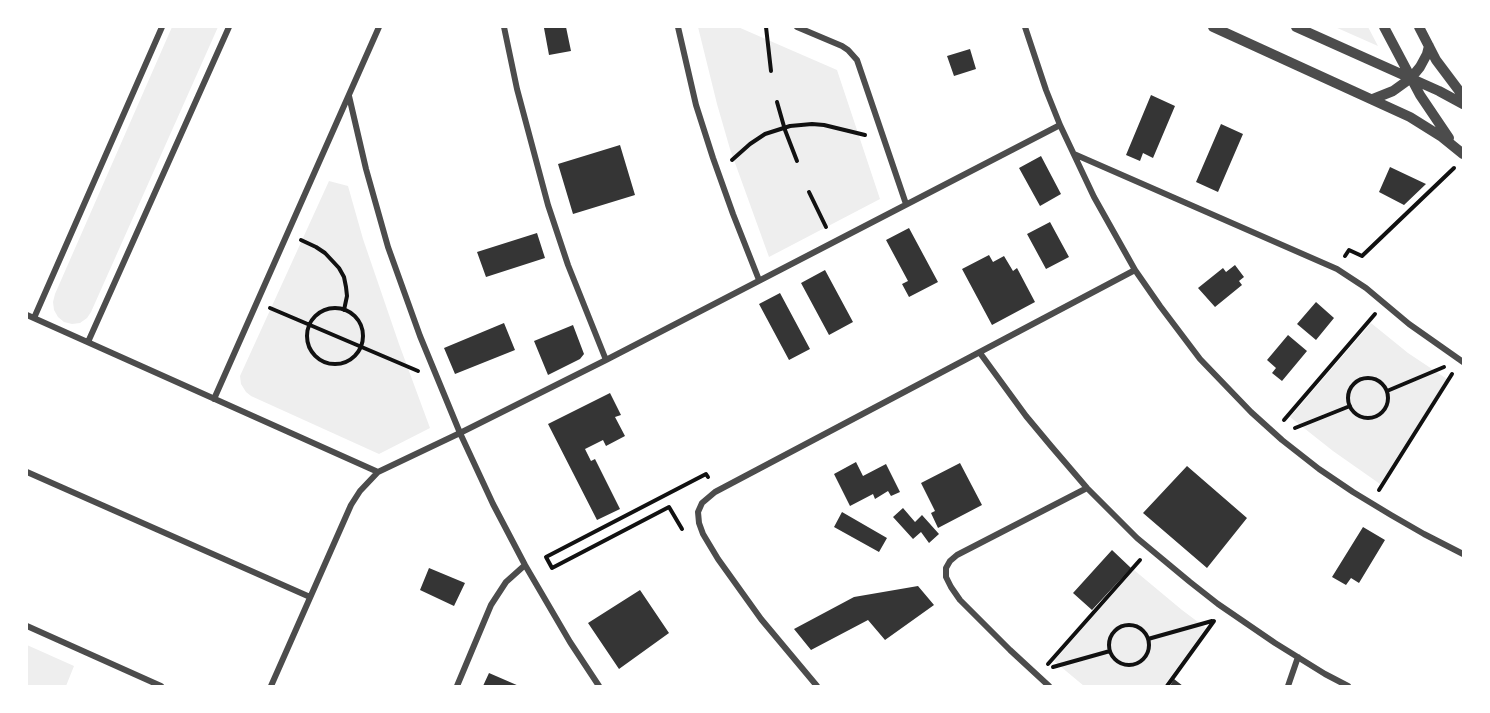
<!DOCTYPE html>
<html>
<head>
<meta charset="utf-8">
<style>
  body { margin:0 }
  #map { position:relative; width:1490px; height:713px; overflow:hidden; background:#fff; font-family:"Noto Sans",sans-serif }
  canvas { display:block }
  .frame { position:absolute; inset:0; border:28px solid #fff; pointer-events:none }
</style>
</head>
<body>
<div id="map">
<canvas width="1490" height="713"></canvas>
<div class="frame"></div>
</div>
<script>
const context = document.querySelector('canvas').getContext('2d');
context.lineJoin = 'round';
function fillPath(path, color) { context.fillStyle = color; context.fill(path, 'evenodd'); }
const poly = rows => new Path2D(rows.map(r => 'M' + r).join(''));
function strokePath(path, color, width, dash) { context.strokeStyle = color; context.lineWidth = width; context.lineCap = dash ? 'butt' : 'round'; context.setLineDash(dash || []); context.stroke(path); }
const green = poly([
  [172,27,218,27,91,312,87,318,80,323,72,324,64,322,58,317,54,310,53,302,55,294],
  [698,27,738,27,837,70,880,199,769,257,730,149,717,104],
  [1335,27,1368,27,1378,46],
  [329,181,348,186,363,239,399,344,430,428,379,454,251,396,246,392,241,384,240,376],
  [1371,323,1408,353,1447,379,1380,484,1333,451,1290,417],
  [1134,570,1182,610,1206,628,1164,686,1084,686,1054,661],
  [27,645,74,666,66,686,27,686]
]);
const building = poly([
  [552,27,566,27,571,51,549,55,544,28],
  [970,49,976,69,954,76,947,56],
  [1151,95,1175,106,1153,158,1143,153,1140,161,1126,155],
  [1221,124,1243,134,1218,192,1196,182],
  [620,145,635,195,573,214,558,164],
  [1041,156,1061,194,1040,206,1019,168],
  [1390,167,1426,184,1404,205,1379,192],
  [1050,222,1069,257,1046,269,1027,234],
  [909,228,938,282,909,297,902,284,908,281,886,240],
  [537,233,545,258,486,277,477,252],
  [989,255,993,262,1004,256,1013,271,1017,268,1035,302,992,325,962,269],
  [1235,265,1244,277,1239,281,1242,285,1215,307,1198,288,1223,268,1226,272],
  [825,270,853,322,829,335,801,283],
  [780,293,810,349,789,360,759,304],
  [1316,302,1334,318,1316,340,1297,324],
  [504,323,515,350,455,374,444,348],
  [573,325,584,354,580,359,548,375,534,341],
  [1288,335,1307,351,1282,381,1272,373,1276,368,1267,360],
  [610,393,621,415,615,417,625,436,606,446,603,440,585,449,591,461,595,459,620,509,597,520,548,424],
  [856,462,863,476,886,464,900,492,891,496,888,491,875,499,873,494,850,506,834,474],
  [960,463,982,505,938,528,931,513,935,511,921,483],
  [1187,466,1247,518,1207,568,1143,513],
  [903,508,915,522,922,515,939,534,929,543,921,532,913,539,893,517],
  [842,512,887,538,879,552,834,527],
  [1363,527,1385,540,1359,583,1351,578,1346,585,1332,577],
  [1112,550,1131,568,1092,610,1073,593],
  [429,568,465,583,454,606,420,590],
  [918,586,934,605,885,640,868,620,811,650,794,629,854,597],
  [640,590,669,633,619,669,588,623],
  [489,673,519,686,483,686],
  [1174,679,1183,686,1170,686]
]);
const path = poly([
  [766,27,771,71],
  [777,102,785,130,797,161],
  [732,160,750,144,765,134,790,126,812,124,824,125,865,135],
  [809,192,826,227],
  [301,240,316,247,325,253,339,268,344,277,346,287,347,296,344,310],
  [1345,256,1349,250,1362,256,1454,168],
  [270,308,418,371],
  '307 336a28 28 0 1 1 56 0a28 28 0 1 1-56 0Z',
  '1348 398a20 20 0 1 1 40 0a20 20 0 1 1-40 0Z',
  [1387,391,1444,367],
  [1284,420,1375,314],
  [1295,428,1350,406],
  [1379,490,1452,374],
  [682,529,669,507,552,568,546,557,706,474,708,477],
  '1109 645a20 20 0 1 1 40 0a20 20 0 1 1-40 0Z',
  [1148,639,1212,621],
  [1048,664,1140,560],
  [1053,667,1110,651],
  [1167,686,1214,621]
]);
const minor = poly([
  [504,27,517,89,548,205,568,265,606,360],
  [678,27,696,105,713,158,733,214,759,280],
  [797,27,842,46,848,50,857,60,906,204],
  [1025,27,1046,90,1060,125,1094,197,1135,270,1160,306,1200,359,1251,412,1282,440,1319,469,1353,492,1391,515,1424,534,1463,554],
  [349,96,366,169,388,247,420,336,460,433,493,504,525,565,570,642,599,686],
  [1074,154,1337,269,1366,288,1409,324,1463,362],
  [27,315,378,472],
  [34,318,162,27],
  [88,342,229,27],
  [980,353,1026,416,1051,446,1087,488,1137,538,1190,582,1218,604,1275,643,1325,674,1348,686],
  [214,399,379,27],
  [27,472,310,597],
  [27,626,161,686],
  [271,686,351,505,360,491,378,472,460,433,606,360,1060,125],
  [457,686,491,605,506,582,525,565],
  [817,686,761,619,718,559,703,534,699,523,698,512,702,503,715,492,1135,270],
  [1049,686,1010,650,960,600,951,587,946,577,946,568,950,561,957,555,1087,488],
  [1288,686,1298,657]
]);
const tertiary = poly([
  [1213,27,1410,117,1442,137,1463,154],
  [1296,27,1439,91,1463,104],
  [1384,27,1420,95,1449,138],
  [1419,27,1436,60,1463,96],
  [1373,99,1393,91,1411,78,1420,67,1427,54,1429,46]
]);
fillPath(green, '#eee');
fillPath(building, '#353535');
strokePath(path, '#111', 4);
strokePath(minor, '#4c4c4c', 6);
strokePath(tertiary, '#4c4c4c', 10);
</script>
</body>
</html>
